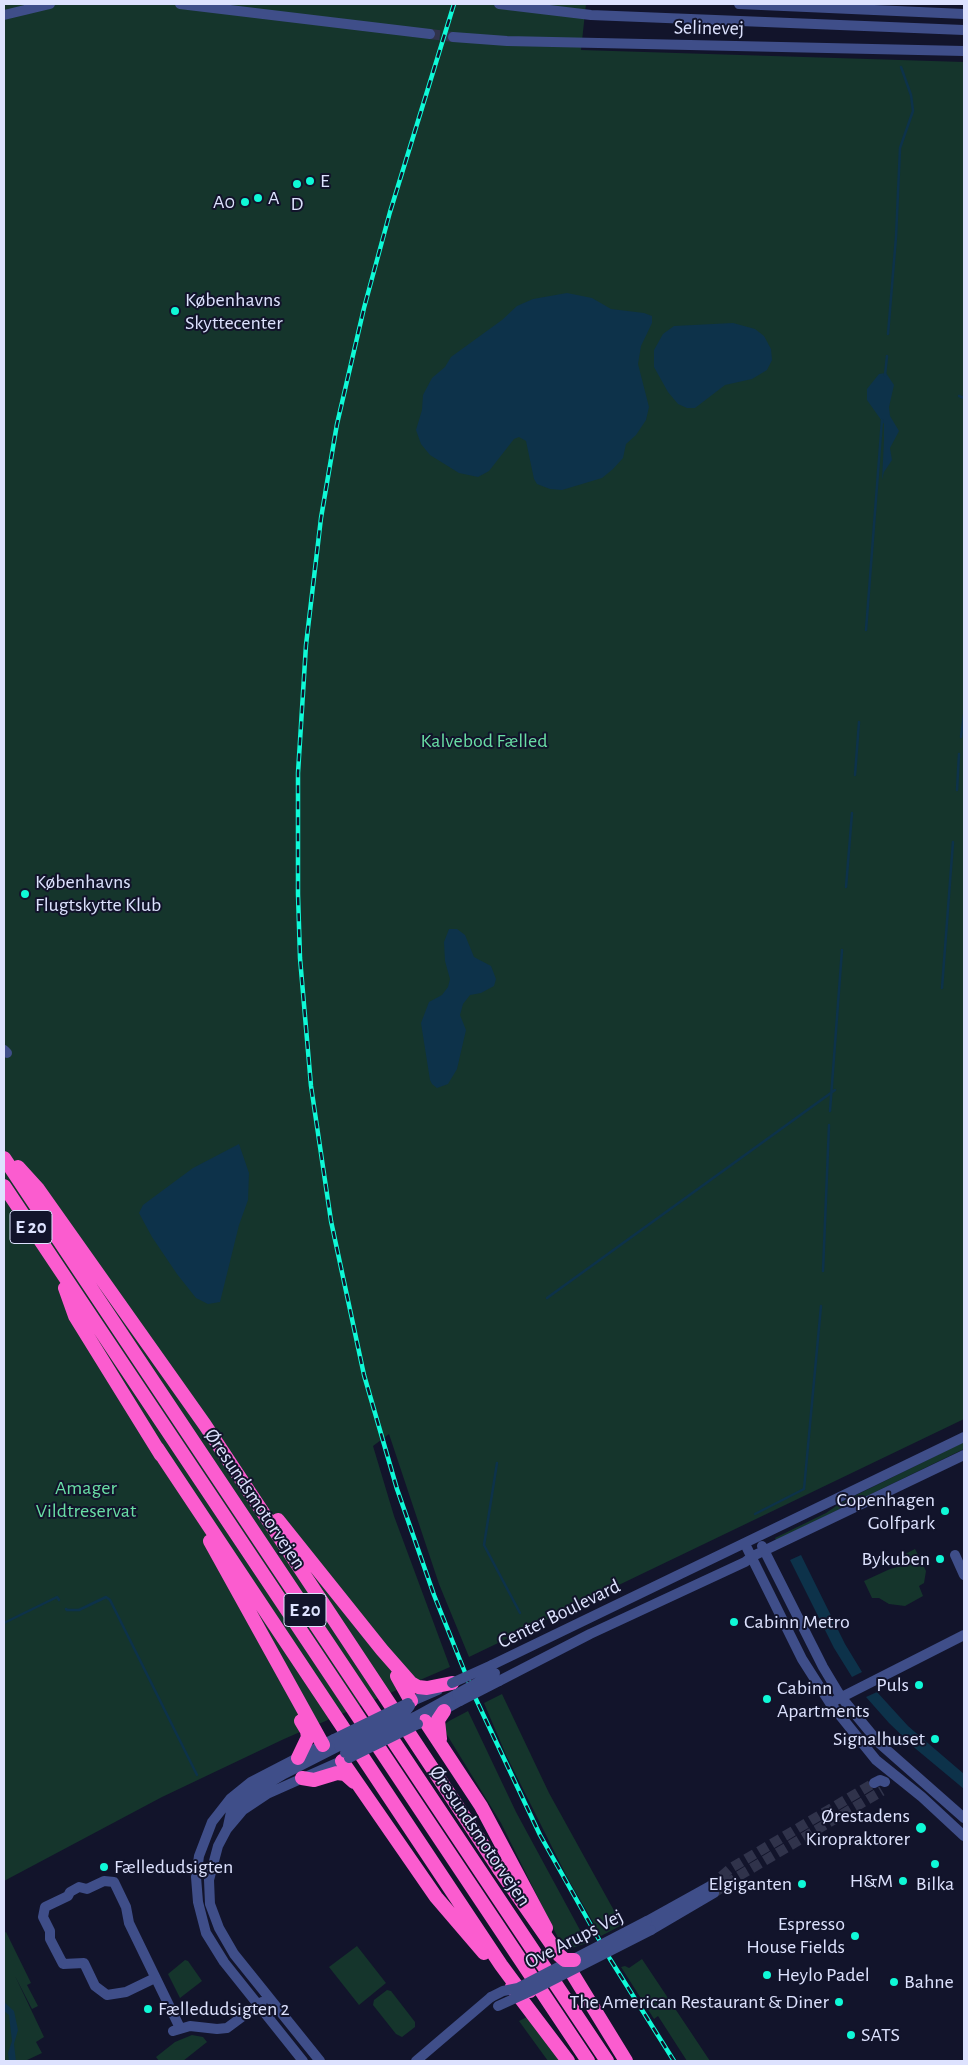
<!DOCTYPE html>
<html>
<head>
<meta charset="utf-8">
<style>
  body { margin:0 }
  #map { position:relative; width:968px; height:2065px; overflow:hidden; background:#12142b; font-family:"Alegreya Sans",sans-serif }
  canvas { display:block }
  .frame { position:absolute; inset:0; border:5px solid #dde2fe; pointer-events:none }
</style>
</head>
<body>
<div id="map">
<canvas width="968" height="2065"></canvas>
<div class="frame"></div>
</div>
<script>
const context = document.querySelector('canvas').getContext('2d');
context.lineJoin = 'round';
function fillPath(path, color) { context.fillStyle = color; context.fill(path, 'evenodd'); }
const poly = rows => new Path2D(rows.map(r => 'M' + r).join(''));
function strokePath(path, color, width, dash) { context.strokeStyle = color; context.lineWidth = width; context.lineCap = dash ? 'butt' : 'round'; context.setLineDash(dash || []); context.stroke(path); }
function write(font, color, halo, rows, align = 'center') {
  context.font = font + ' "Alegreya Sans",sans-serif'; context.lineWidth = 4; context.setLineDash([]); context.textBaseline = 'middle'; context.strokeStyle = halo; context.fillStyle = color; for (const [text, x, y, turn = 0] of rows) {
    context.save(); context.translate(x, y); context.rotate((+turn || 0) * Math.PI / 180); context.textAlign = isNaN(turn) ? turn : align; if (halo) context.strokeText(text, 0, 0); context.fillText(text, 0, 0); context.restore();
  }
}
const green = poly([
  [4,4,586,4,581,50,964,62,964,1419,469,1657,439,1584,389,1434,373,1446,394,1516,450,1667,284,1739,162,1797,4,1881],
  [964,1442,964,1449,776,1540,775,1538,826,1513,842,1502],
  [915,1549,926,1571,924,1583,919,1586,923,1596,905,1606,889,1604,879,1598,872,1598,864,1581,890,1569,909,1564,905,1554],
  [502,1694,549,1793,622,1925,601,1936,567,1877,506,1755,484,1703],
  [468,1711,516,1812,587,1943,569,1949,561,1944,501,1823,444,1730,444,1725,449,1721],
  [6,1932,31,1983,27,1985,38,2006,32,2009,15,1976,44,2037,36,2042,42,2053,25,2061,4,2061,4,1933],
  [357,1946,386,1983,359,2005,329,1967],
  [642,1959,710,2061,687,2061,658,2016,654,2019,621,1967,625,1966,629,1968],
  [185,1960,188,1961,202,1981,180,1998,168,1974],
  [387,1990,391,1991,415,2022,415,2027,402,2037,396,2034,373,2005,374,2000],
  [529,2016,561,2061,548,2061,519,2021],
  [192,2035,203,2037,207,2042,183,2061,159,2061,156,2057,175,2042]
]);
const water = poly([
  [567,293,592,298,611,309,644,313,652,316,652,323,641,346,638,364,649,407,646,420,636,435,626,444,623,458,613,469,602,478,562,490,550,489,537,484,534,479,526,441,519,437,514,439,489,471,478,477,459,473,430,455,421,444,416,430,422,410,423,395,432,378,445,367,451,357,502,320,517,306,533,299],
  [733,323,755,329,764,336,771,349,772,360,767,370,752,379,725,385,695,408,687,408,678,404,668,392,654,367,654,350,663,334,674,326],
  [886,373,894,385,889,407,890,416,899,431,890,448,892,460,884,472,882,480,884,440,884,424,867,400,867,389,879,374],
  [449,929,457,929,465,935,474,957,491,966,496,979,494,986,481,993,470,995,463,1004,460,1015,466,1030,457,1069,448,1084,437,1088,432,1084,430,1080,421,1023,429,1002,442,995,448,987,450,979,445,961,444,942],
  [239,1144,249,1173,248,1200,239,1225,220,1302,208,1304,196,1298,177,1274,152,1237,139,1213,143,1205,193,1168],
  [801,1555,845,1644,862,1672,852,1677,834,1648,790,1560],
  [877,1692,908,1726,964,1774,964,1789,916,1749,889,1723,866,1697],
  [4,2002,14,2011,18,2030,14,2044,16,2061,9,2061,8,2053,12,2041,9,2015,4,2011]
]);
const stream = poly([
  [888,334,896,237,900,148,913,111,911,95,901,67],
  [885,375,887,356],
  [959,396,964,398],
  [866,630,882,420],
  [961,737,964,715],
  [855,775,859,722],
  [957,790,959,754],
  [846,887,852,813],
  [942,988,953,842],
  [830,1111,842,950],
  [823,1271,829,1125],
  [547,1298,835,1090],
  [497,1463,484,1545,520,1613],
  [755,1514,804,1489,821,1306],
  [66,1609,67,1610,79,1610,106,1597,110,1600,197,1775],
  [4,1623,57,1597,59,1600]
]);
const minorTunnel = poly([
  [430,34,453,37],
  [710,1886,731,1868,874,1783],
  [714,1893,737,1877,882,1791]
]);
const minor = poly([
  [180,4,430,34],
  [499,4,591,15,964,30],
  [739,4,964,14],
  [4,15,50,4],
  [453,37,507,41,964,51],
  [4,1050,7,1053],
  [745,1544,802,1659,830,1703,876,1760,922,1797,964,1836],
  [762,1546,823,1667,841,1697,879,1743,964,1818],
  [955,1555,964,1575],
  [492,1665,964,1437],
  [499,1681,590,1634,745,1562,753,1556,964,1455],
  [836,1700,964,1635],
  [408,1703,438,1690],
  [415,1717,457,1694],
  [419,1724,460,1701],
  [874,1783,880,1780,885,1782],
  [228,1826,231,1812,249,1795,284,1774,339,1746],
  [647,1921,710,1886],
  [651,1930,714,1893],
  [155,1978,126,1992,107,1995,95,1986,84,1963,63,1964,50,1939,50,1931,43,1917,45,1907,68,1896,70,1892,79,1887,87,1889,104,1881,114,1882,126,1907,129,1923,180,2028],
  [173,2031,190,2026,217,2029,227,2028,262,2002],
  [303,2061,224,1962,206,1933,198,1902,196,1877,199,1856,212,1822,230,1799,251,1782,334,1739],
  [320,2061,234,1954,219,1928,210,1904,209,1880,218,1846,227,1829,243,1810,267,1794,348,1758],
  [416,2061,491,1997]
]);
const highway = poly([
  [4,1158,607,2061],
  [18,1167,38,1189,205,1425,499,1869],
  [4,1186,588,2061],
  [65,1288,75,1316,161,1455],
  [157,1448,501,1965,518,1988,530,1991],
  [278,1520,382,1650,411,1683,418,1687,427,1688,452,1683],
  [210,1541,323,1745],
  [397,1676,411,1701],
  [425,1721,481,1806,546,1928],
  [440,1739,438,1720,444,1711],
  [298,1758,308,1737,307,1731,301,1721],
  [342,1761,436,1897,484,1953],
  [302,1778,314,1780,337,1773,345,1774,354,1782],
  [564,1960,626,2061],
  [512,1987,568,2061]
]);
const rail = poly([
  [454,4,390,212,364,308,337,424,321,518,306,645,298,773,298,894,300,958,311,1086,331,1221,364,1375,397,1489,434,1595,474,1695,540,1835,610,1959,674,2061]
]);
const minorBridge = poly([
  [452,1683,492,1665],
  [457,1694,495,1673],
  [460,1701,499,1681],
  [334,1739,408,1703],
  [339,1746,404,1714,410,1706],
  [345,1753,349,1749,415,1717],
  [349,1758,418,1724],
  [491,1997,503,1991,518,1988,647,1921],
  [498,2006,531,1991,651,1930]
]);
const highwayBridge = poly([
  [499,1869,559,1955,565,1960,574,1960]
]);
const markers = [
  [310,181,5,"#0ff9d7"],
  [297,184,5,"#0ff9d7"],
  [258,198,5,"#0ff9d7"],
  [245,202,5,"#0ff9d7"],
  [175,311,5,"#0ff9d7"],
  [25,894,5,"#0ff9d7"],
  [945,1511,5,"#0ff9d7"],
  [940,1559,5,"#0ff9d7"],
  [734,1622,5,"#0ff9d7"],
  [919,1685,5,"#0ff9d7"],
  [767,1699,5,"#0ff9d7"],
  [935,1739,5,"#0ff9d7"],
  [921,1828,6,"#0ff9d7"],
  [935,1864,5,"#0ff9d7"],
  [104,1867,5,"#0ff9d7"],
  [903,1881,5,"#0ff9d7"],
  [802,1884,5,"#0ff9d7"],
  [855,1936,5,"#0ff9d7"],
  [767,1975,5,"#0ff9d7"],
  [894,1982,5,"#0ff9d7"],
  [839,2002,5,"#0ff9d7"],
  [148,2009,5,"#0ff9d7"],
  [851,2035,5,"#0ff9d7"]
];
const shields = [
  [31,1227,42],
  [305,1610,42]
];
const shieldNames = [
  ["E 20",31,1227],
  ["E 20",305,1610]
];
const streetNames = [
  ["Selinevej",709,28,1],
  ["Øresundsmotorvejen",255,1499,56],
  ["Center Boulevard",559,1614,-26],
  ["Øresundsmotorvejen",480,1836,56],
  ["Ove Arups Vej",574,1939,-27]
];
const poiNames = [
  ["E",320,181],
  ["A",268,198],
  ["A0",235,202,"right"],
  ["D",297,204,"center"],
  ["Københavns",185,300],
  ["Skyttecenter",185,323],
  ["Københavns",35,882],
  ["Flugtskytte Klub",35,905],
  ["Copenhagen",935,1500,"right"],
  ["Golfpark",935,1523,"right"],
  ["Bykuben",930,1559,"right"],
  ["Cabinn Metro",744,1622],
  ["Puls",909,1685,"right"],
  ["Cabinn",777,1688],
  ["Apartments",777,1711],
  ["Signalhuset",925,1739,"right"],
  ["Ørestadens",910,1816,"right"],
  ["Kiropraktorer",910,1839,"right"],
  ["Fælledudsigten",114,1867],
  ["H&M",893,1881,"right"],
  ["Elgiganten",792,1884,"right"],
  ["Bilka",935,1884,"center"],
  ["Espresso",845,1924,"right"],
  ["House Fields",845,1947,"right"],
  ["Heylo Padel",777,1975],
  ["Bahne",904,1982],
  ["The American Restaurant & Diner",829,2002,"right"],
  ["Fælledudsigten 2",158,2009],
  ["SATS",861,2035]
];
const parkNames = [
  ["Kalvebod Fælled",484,741],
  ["Amager",86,1488],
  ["Vildtreservat",86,1511]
];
fillPath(green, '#15352c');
fillPath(water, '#0d324a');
strokePath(stream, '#0d324a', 2.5);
strokePath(minorTunnel, '#30334b', 10, [10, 5]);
strokePath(minor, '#3f4e89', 10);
strokePath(highway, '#fb5ccf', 14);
strokePath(rail, '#0ff9d7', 4.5);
strokePath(rail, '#12142b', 2.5, [8]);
strokePath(minorBridge, '#3f4e89', 10);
strokePath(highwayBridge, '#fb5ccf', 14);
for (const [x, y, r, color] of markers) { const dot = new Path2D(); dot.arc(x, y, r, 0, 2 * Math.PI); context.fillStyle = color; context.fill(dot); strokePath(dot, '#12142b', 2); }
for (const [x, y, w] of shields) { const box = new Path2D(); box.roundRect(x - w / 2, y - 16.5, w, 33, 4); context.fillStyle = '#12142b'; context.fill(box); strokePath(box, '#dde2fe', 1); }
write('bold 19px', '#dde2fe', null, shieldNames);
write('20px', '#dde2fe', '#12142b', streetNames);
write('20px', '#dde2fe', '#12142b', poiNames, 'left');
write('20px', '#69dea5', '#12142b', parkNames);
</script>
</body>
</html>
